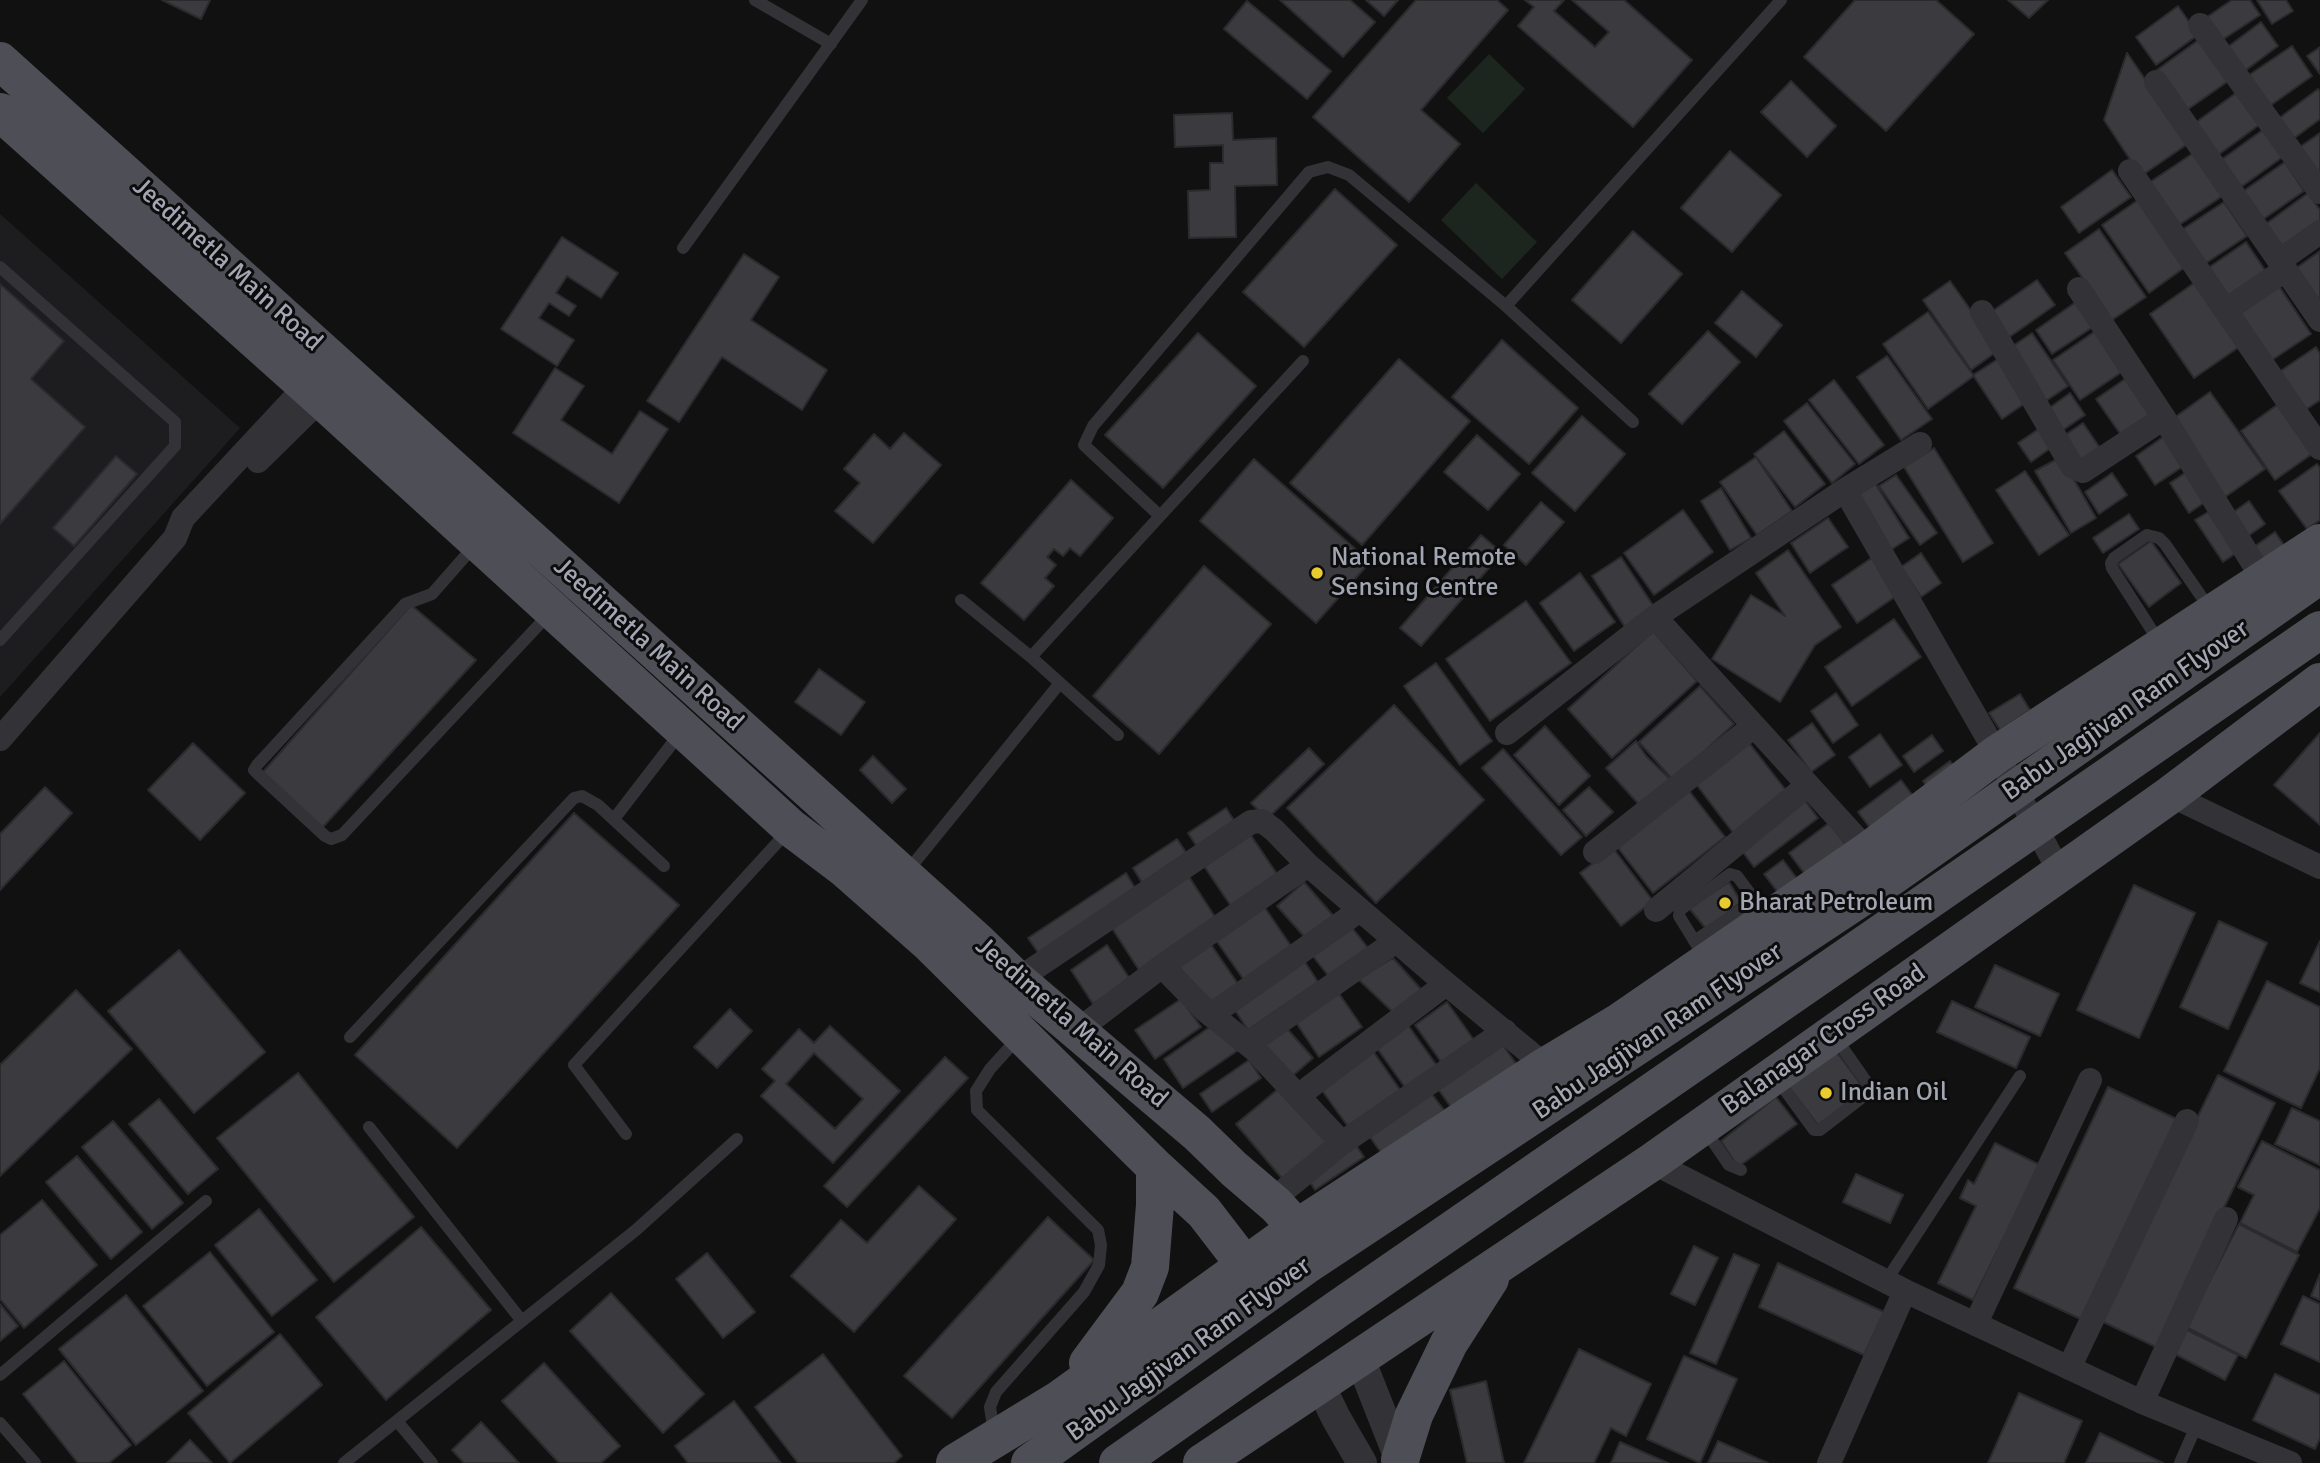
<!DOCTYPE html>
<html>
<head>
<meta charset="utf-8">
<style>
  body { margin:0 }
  canvas { display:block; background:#111112 }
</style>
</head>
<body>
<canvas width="2320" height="1463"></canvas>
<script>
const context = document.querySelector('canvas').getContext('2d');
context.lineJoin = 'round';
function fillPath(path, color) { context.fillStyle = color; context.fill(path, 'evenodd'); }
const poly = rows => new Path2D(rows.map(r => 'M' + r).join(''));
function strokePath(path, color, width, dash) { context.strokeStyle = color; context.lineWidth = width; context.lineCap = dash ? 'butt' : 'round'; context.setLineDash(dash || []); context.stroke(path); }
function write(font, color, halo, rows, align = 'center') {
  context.font = font + ' Signika,sans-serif'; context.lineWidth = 6; context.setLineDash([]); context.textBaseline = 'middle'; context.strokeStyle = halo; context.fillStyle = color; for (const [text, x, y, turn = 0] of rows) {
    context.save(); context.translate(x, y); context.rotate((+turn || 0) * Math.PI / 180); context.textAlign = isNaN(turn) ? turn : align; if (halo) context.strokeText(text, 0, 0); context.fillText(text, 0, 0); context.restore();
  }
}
const built = poly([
  [0,214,240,428,0,697]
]);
const green = poly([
  [1489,54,1525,89,1483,133,1447,98],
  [1476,183,1537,242,1502,279,1441,220]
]);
const building = poly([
  [162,0,210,0,201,19,162,0],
  [1280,0,1350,0,1375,22,1343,57,1280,0],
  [1366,0,1398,0,1384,16,1366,0],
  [1416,0,1497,0,1508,10,1421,110,1460,144,1409,202,1313,117,1416,0],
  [1525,0,1564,0,1554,11,1595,47,1609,32,1572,0,1624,0,1692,60,1633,127,1518,26,1534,7,1525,0],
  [1855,0,1936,0,1974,34,1886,131,1804,57,1855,0],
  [2008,0,2048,0,2029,18,2008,0],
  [2232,0,2250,0,2260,15,2219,42,2204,19,2232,0],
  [2257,0,2286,0,2293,11,2272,24,2257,0],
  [1247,1,1331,71,1307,99,1224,29,1247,1],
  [2178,6,2198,35,2156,65,2136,37,2178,6],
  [2261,22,2278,46,2238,76,2221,52,2261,22],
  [2204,36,2234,77,2187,110,2157,70,2204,36],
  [2292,46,2312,76,2267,108,2246,77,2292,46],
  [2320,47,2320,74,2307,56,2320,47],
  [2127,53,2189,143,2141,176,2104,120,2127,53],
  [1791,81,1836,126,1807,157,1761,112,1791,81],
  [2318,89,2320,92,2320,119,2289,142,2274,122,2318,89],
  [2236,93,2259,125,2218,155,2195,123,2236,93],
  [1232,113,1233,140,1276,138,1277,185,1235,186,1236,237,1189,238,1188,191,1210,190,1210,163,1223,163,1223,145,1175,147,1174,115,1232,113],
  [2264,129,2284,156,2241,187,2221,160,2264,129],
  [2320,133,2320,176,2294,151,2320,133],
  [1730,151,1781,195,1732,252,1681,208,1730,151],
  [2195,152,2224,195,2179,225,2150,182,2195,152],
  [2285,162,2304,191,2262,220,2242,192,2285,162],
  [2112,170,2131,197,2079,233,2061,207,2112,170],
  [1335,189,1397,245,1304,347,1243,292,1335,189],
  [2308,193,2320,210,2320,228,2283,254,2263,226,2308,193],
  [2141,198,2188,265,2149,293,2102,225,2141,198],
  [2224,202,2247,236,2206,263,2183,229,2224,202],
  [2099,229,2146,297,2112,320,2065,253,2099,229],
  [1633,231,1682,274,1621,343,1572,300,1633,231],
  [562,237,618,273,601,298,567,276,556,293,576,306,569,316,549,303,539,318,574,340,557,366,501,329,562,237],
  [2246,242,2267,273,2229,299,2208,268,2246,242],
  [2320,251,2320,301,2292,271,2320,251],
  [744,254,779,277,751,320,827,370,802,410,722,357,679,422,647,401,744,254],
  [2037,280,2055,305,2008,338,1991,312,2037,280],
  [1950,281,1999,350,1971,370,1923,300,1950,281],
  [2197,281,2242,345,2194,378,2150,314,2197,281],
  [2277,283,2311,334,2266,364,2232,314,2277,283],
  [0,284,64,341,31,379,85,427,0,524,0,284],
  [1742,291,1782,325,1756,357,1715,323,1742,291],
  [2076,302,2093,327,2052,354,2036,330,2076,302],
  [1928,312,1974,376,1928,409,1883,344,1928,312],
  [2097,330,2125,370,2080,400,2053,360,2097,330],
  [1708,331,1740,362,1682,424,1649,394,1708,331],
  [1198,333,1256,386,1163,488,1105,435,1198,333],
  [2032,333,2068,386,2043,403,2007,350,2032,333],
  [1502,340,1578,408,1529,464,1452,397,1502,340],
  [2316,347,2320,354,2320,400,2299,414,2273,376,2316,347],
  [1887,356,1932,419,1901,440,1857,377,1887,356],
  [1399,359,1470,421,1362,545,1290,483,1399,359],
  [1998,359,2027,402,2002,419,1973,375,1998,359],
  [555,368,584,386,561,420,612,454,640,411,668,429,619,503,513,433,555,368],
  [2125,379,2150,415,2121,435,2096,399,2125,379],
  [1834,380,1884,445,1859,464,1809,400,1834,380],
  [2210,392,2265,469,2225,497,2171,420,2210,392],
  [2070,393,2085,415,2060,432,2045,411,2070,393],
  [1807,403,1855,464,1832,483,1784,421,1807,403],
  [2277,405,2312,454,2275,480,2241,431,2277,405],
  [1582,416,1625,454,1575,511,1532,473,1582,416],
  [2083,423,2102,451,2081,466,2062,437,2083,423],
  [2043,426,2055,445,2031,462,2018,443,2043,426],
  [1784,431,1825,484,1795,507,1754,454,1784,431],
  [904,433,941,465,873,543,835,511,860,483,844,469,874,434,890,449,904,433],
  [1477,435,1520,474,1488,510,1444,472,1477,435],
  [2166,435,2185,465,2155,485,2136,456,2166,435],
  [1934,448,1993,543,1963,562,1904,467,1934,448],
  [116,456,137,474,74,546,53,528,116,456],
  [1756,457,1792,511,1757,535,1720,482,1756,457],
  [2061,457,2096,518,2071,533,2035,471,2061,457],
  [1254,459,1370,562,1316,623,1200,521,1254,459],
  [2317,464,2320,468,2320,520,2307,529,2279,491,2317,464],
  [2025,471,2069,535,2039,555,1996,490,2025,471],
  [2188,471,2208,500,2189,513,2170,483,2188,471],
  [2112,473,2127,495,2099,514,2085,492,2112,473],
  [1896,475,1937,533,1920,545,1879,486,1896,475],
  [1071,480,1113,518,1080,556,1070,548,1063,556,1054,549,1047,557,1056,565,1045,578,1054,586,1024,620,981,583,1071,480],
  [1875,483,1909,538,1889,551,1855,495,1875,483],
  [1721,488,1751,538,1730,550,1701,501,1721,488],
  [2249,501,2265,524,2244,539,2228,516,2249,501],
  [1541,502,1564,522,1526,565,1504,545,1541,502],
  [1683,510,1713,552,1654,595,1624,553,1683,510],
  [2208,512,2236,553,2223,562,2195,520,2208,512],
  [2129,514,2139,529,2103,553,2093,538,2129,514],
  [1828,518,1848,547,1810,573,1791,543,1828,518],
  [2275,532,2288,551,2262,570,2248,551,2275,532],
  [1481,535,1502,553,1421,646,1400,628,1481,535],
  [2151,541,2181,583,2149,607,2118,564,2151,541],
  [1788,550,1841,627,1815,645,1780,702,1712,659,1751,595,1785,616,1756,573,1788,550],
  [1921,553,1941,583,1921,597,1901,567,1921,553],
  [1876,555,1902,592,1857,623,1832,585,1876,555],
  [1621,557,1654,607,1625,627,1592,576,1621,557],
  [1204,566,1271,624,1159,754,1093,696,1204,566],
  [1580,573,1615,622,1574,651,1540,603,1580,573],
  [1526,601,1571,663,1490,721,1446,659,1526,601],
  [411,605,476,660,321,829,262,773,411,605],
  [1894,619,1921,657,1852,706,1825,667,1894,619],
  [1653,631,1697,681,1612,758,1568,709,1653,631],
  [1436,663,1492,741,1460,765,1404,686,1436,663],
  [819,669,865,702,841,735,795,702,819,669],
  [1700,686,1734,724,1673,780,1639,742,1700,686],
  [1836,693,1858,725,1833,743,1811,711,1836,693],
  [2020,694,2030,710,2000,730,1989,713,2020,694],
  [1394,705,1484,800,1376,903,1287,808,1394,705],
  [1812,723,1835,755,1811,772,1788,740,1812,723],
  [1545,726,1590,776,1559,805,1514,755,1545,726],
  [2320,733,2320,825,2274,785,2320,733],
  [1880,734,1902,765,1870,787,1849,757,1880,734],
  [1932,735,1943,751,1914,772,1903,756,1932,735],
  [1746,739,1788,793,1734,834,1693,780,1746,739],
  [1636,741,1646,756,1674,783,1644,810,1606,768,1636,741],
  [193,743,245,793,200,840,148,790,193,743],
  [1309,748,1324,764,1267,819,1251,803,1309,748],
  [1503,749,1582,837,1561,855,1482,768,1503,749],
  [873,756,906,789,892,803,860,770,873,756],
  [1950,761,1960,775,1932,794,1923,781,1950,761],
  [1901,780,1913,796,1870,828,1858,812,1901,780],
  [45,787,72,813,0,890,0,834,45,787],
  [1589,787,1613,812,1586,836,1563,810,1589,787],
  [1687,788,1725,837,1653,893,1615,844,1687,788],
  [1803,798,1818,818,1754,867,1739,847,1803,798],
  [1226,808,1239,828,1201,853,1188,833,1226,808],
  [574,813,679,905,457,1148,355,1055,574,813],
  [1829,823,1847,846,1807,877,1789,853,1829,823],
  [1250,834,1281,880,1235,912,1204,866,1250,834],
  [1177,839,1191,860,1146,889,1133,868,1177,839],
  [1613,848,1653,901,1621,926,1580,873,1613,848],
  [1783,860,1801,884,1782,898,1764,874,1783,860],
  [1186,872,1217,920,1139,970,1108,922,1186,872],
  [1126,873,1138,893,1041,957,1028,938,1126,873],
  [1304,882,1337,920,1310,943,1277,906,1304,882],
  [1729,882,1741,902,1707,930,1689,908,1729,882],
  [2134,885,2195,913,2139,1038,2077,1010,2134,885],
  [1261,902,1291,946,1244,980,1213,936,1261,902],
  [2219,921,2267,943,2228,1029,2180,1007,2219,921],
  [1350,925,1368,948,1330,978,1312,955,1350,925],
  [2320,941,2320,992,2300,983,2320,941],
  [1210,943,1238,984,1205,1006,1178,965,1210,943],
  [1107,945,1130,979,1093,1004,1071,970,1107,945],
  [179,950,265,1052,194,1113,108,1011,179,950],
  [1301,956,1318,982,1248,1030,1230,1003,1301,956],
  [1393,958,1427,996,1397,1016,1358,979,1393,958],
  [1995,965,2059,994,2040,1036,1975,1007,1995,965],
  [2267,981,2320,1007,2320,1068,2301,1108,2224,1071,2267,981],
  [76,990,132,1049,0,1176,0,1065,76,990],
  [1338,992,1362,1027,1319,1057,1295,1021,1338,992],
  [1181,999,1201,1027,1155,1059,1135,1030,1181,999],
  [1952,1001,2030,1037,2016,1068,1937,1032,1952,1001],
  [1447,1002,1476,1043,1444,1066,1415,1025,1447,1002],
  [730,1009,752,1031,717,1068,694,1047,730,1009],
  [1405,1021,1440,1070,1409,1093,1374,1044,1405,1021],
  [1217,1022,1237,1051,1183,1088,1164,1059,1217,1022],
  [1282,1023,1313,1058,1289,1079,1258,1044,1282,1023],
  [830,1026,900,1091,833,1163,761,1096,775,1081,762,1069,799,1029,814,1043,830,1026],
  [814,1053,863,1099,835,1129,786,1084,814,1053],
  [1502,1044,1517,1065,1453,1110,1438,1089,1502,1044],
  [1373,1051,1403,1094,1352,1132,1321,1089,1373,1051],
  [1836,1051,1865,1090,1818,1125,1788,1086,1836,1051],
  [945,1057,968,1078,847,1207,824,1186,945,1057],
  [1249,1060,1261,1078,1212,1112,1200,1094,1249,1060],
  [298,1073,414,1217,334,1282,217,1138,298,1073],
  [2218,1075,2275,1103,2156,1347,2099,1320,2218,1075],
  [1283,1085,1332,1143,1285,1182,1236,1124,1283,1085],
  [2108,1087,2181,1121,2087,1322,2014,1288,2108,1087],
  [1431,1093,1444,1110,1382,1154,1370,1137,1431,1093],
  [1776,1097,1797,1124,1738,1167,1721,1141,1776,1097],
  [159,1099,218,1169,188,1194,129,1124,159,1099],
  [2292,1108,2320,1121,2320,1165,2275,1144,2292,1108],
  [113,1121,183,1203,152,1229,82,1147,113,1121],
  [2262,1141,2320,1170,2320,1208,2297,1252,2240,1223,2254,1195,2238,1187,2262,1141],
  [1995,1143,2040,1165,1973,1300,1938,1283,1976,1206,1960,1198,1968,1180,1974,1184,1995,1143],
  [1356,1145,1364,1157,1315,1190,1307,1177,1356,1145],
  [77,1156,142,1232,111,1259,46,1182,77,1156],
  [1856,1174,1903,1195,1890,1223,1843,1202,1856,1174],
  [919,1186,956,1219,854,1332,791,1276,841,1220,867,1243,919,1186],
  [42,1200,97,1265,24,1328,0,1299,0,1235,42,1200],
  [259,1209,317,1280,272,1316,215,1245,259,1209],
  [1048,1217,1094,1260,952,1418,904,1376,1048,1217],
  [2239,1224,2299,1255,2246,1358,2186,1327,2239,1224],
  [421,1227,491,1310,386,1400,316,1317,421,1227],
  [1694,1246,1718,1258,1695,1305,1671,1294,1694,1246],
  [210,1252,274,1332,207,1386,143,1306,210,1252],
  [707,1253,755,1312,723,1338,676,1279,707,1253],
  [1734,1254,1759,1265,1716,1364,1690,1353,1734,1254],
  [1778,1263,1884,1312,1864,1355,1759,1307,1778,1263],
  [2320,1274,2320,1300,2311,1296,2320,1274],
  [611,1293,704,1394,663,1433,570,1331,611,1293],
  [126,1295,203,1391,136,1445,59,1349,126,1295],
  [2303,1296,2320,1304,2320,1362,2281,1344,2303,1296],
  [0,1304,18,1326,0,1341,0,1304],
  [2185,1329,2238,1355,2225,1380,2173,1353,2185,1329],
  [280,1334,322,1385,230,1463,188,1413,280,1334],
  [1579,1349,1651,1384,1626,1436,1611,1428,1594,1463,1524,1463,1579,1349],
  [823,1354,902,1456,894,1463,798,1463,755,1407,823,1354],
  [1684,1356,1737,1379,1700,1463,1647,1439,1684,1356],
  [64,1361,131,1445,109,1463,78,1463,23,1394,64,1361],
  [544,1363,620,1446,601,1463,559,1463,502,1401,544,1363],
  [2275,1374,2320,1395,2320,1438,2315,1449,2253,1420,2275,1374],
  [1486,1381,1504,1463,1467,1463,1450,1390,1486,1381],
  [2019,1393,2082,1421,2064,1463,1988,1463,2019,1393],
  [734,1401,781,1463,688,1463,675,1446,734,1401],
  [481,1422,519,1463,464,1463,452,1450,481,1422],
  [2100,1433,2163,1463,2086,1463,2100,1433],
  [190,1440,212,1463,167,1463,190,1440],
  [1718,1441,1768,1463,1708,1463,1718,1441],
  [1620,1442,1668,1463,1611,1463,1620,1442]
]);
const service = poly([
  [755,0,831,44],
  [683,248,862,0],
  [0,267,175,422,175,446,0,640],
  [1303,361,1160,516,1084,445,1093,426,1309,172,1328,167,1349,175,1506,306],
  [1633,422,1506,306,1781,0],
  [475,545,432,594,405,604,257,765,254,770,258,774,325,836,331,839,342,835,550,613],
  [961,600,1031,657],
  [2160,643,2112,568,2111,563,2114,558,2147,535,2159,538,2165,544,2210,609],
  [1118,735,1031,657,1160,516],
  [614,819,681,732],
  [906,873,1060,683],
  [1694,941,1755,901],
  [1705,958,1679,916,1680,910,1730,874,1737,876,1767,916],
  [350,1037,574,798,582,796,598,805,664,866],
  [1776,1078,1814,1130,1820,1130,1864,1096,1870,1087,1835,1037],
  [369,1127,522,1321],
  [1705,1130,1729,1165,1741,1170],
  [626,1134,574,1065,788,831],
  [1886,1281,2020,1076],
  [0,1375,206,1201],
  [397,1421,432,1463],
  [0,1423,35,1463],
  [994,1433,990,1407,996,1392,1084,1292,1099,1265,1101,1245,1098,1230,977,1110,976,1091,990,1069,1018,1038],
  [344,1463,636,1230,737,1139],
  [2180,1463,2197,1424]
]);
const minor = poly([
  [2200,25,2320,192],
  [2156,82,2320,320],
  [2130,171,2320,448],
  [2279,261,2320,232],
  [2079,289,2164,418,2264,581],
  [2226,310,2285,270],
  [1982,312,2072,466,2083,471,2164,418],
  [258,461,321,399],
  [1845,490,1997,754,2060,873],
  [1655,617,1845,490,1920,444],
  [1507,733,1655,617,1868,851],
  [0,739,175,538,183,518,306,386],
  [2170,795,2320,867],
  [1595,852,1754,726],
  [1656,910,1808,785],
  [1162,966,1205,1010,1254,1049,1342,1143,1505,1031],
  [1017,980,1251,822,1262,821,1274,830,1308,865],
  [1211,1015,1360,910],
  [1077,1031,1162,966,1308,865,1438,977,1546,1066],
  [1248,1044,1396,941],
  [1298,1096,1446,984],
  [1652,1162,1905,1291,2142,1402,2290,1463],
  [1271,1201,1342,1143],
  [1976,1323,2090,1080],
  [2069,1368,2187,1121],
  [2142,1402,2226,1219],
  [1829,1463,1905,1291]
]);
const tertiary = poly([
  [1360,1359,1401,1463],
  [1320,1385,1336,1418,1362,1463]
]);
const primary = poly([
  [0,61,978,942,1017,980,1197,1133,1234,1169,1276,1205,1297,1228],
  [0,112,321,399,791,828,844,868,929,943,1155,1167,1204,1212,1244,1264],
  [1088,1363,1140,1293,1150,1267,1155,1205,1155,1167],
  [1400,1460,1414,1415,1449,1343,1490,1279],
  [955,1463,1060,1399,1297,1228,1546,1066,1621,1021,1868,851,1997,754,2320,543],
  [1202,1463,1652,1162,2170,795,2320,682]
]);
const primaryBridge = poly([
  [1030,1463,1305,1266,1874,889,2320,575],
  [1118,1463,1339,1308,2320,630]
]);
const markers = [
  [1317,573,7,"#eaca31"],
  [1725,903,7,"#eaca31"],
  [1826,1093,7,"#eaca31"]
];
const streetNames = [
  ["Jeedimetla Main Road",227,265,42],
  ["Jeedimetla Main Road",648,645,42],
  ["Babu Jagjivan Ram Flyover",2126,711,-35],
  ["Jeedimetla Main Road",1071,1023,41],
  ["Babu Jagjivan Ram Flyover",1658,1032,-34],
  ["Balanagar Cross Road",1824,1040,-35],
  ["Babu Jagjivan Ram Flyover",1189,1350,-36]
];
const poiNames = [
  ["National Remote",1331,558],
  ["Sensing Centre",1331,588],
  ["Bharat Petroleum",1739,903],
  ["Indian Oil",1840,1093]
];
fillPath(built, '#1d1d1f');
fillPath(green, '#1d251f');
fillPath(building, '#3b3b3f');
strokePath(building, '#2b2b2e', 2);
strokePath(service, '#323237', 12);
strokePath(minor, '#323237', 24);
strokePath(tertiary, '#323237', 30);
strokePath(primary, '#4e4e56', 38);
strokePath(primaryBridge, '#4e4e56', 38);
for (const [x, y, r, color] of markers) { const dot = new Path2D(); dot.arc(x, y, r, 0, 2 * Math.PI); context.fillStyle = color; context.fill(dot); strokePath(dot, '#0c0c0d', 2.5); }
write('26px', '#a2a5b2', '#0c0c0d', streetNames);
write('26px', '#a2a5b2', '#0c0c0d', poiNames, 'left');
</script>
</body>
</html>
